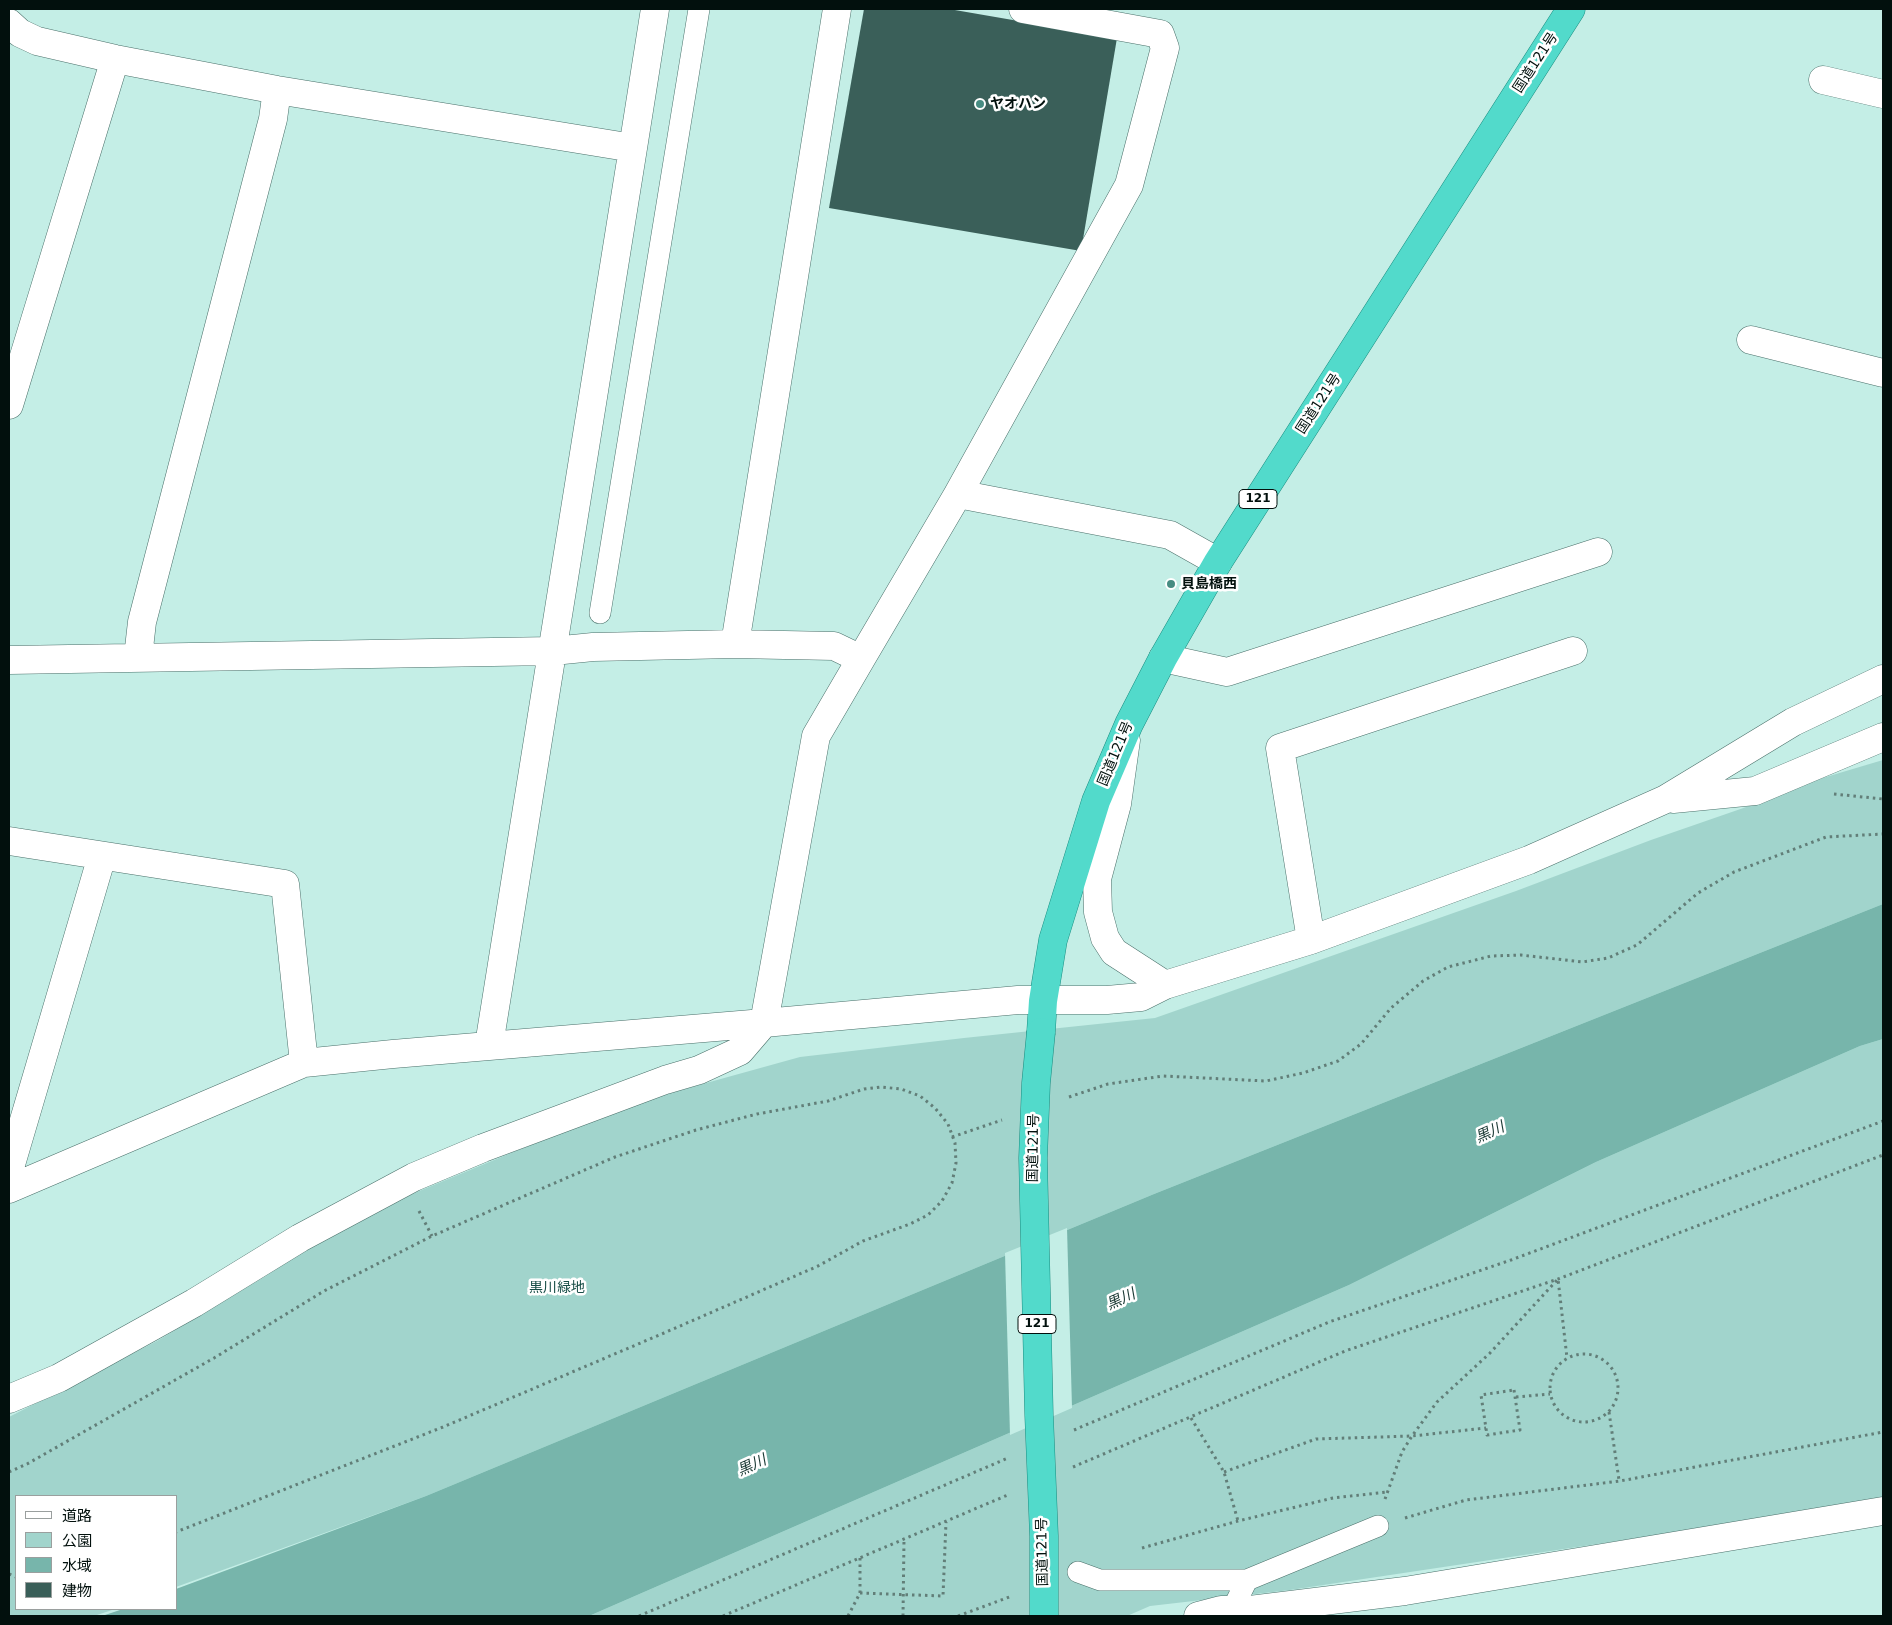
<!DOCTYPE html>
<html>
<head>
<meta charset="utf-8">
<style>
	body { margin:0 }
	#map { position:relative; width:1892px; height:1625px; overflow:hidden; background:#c4eee6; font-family:"DejaVu Sans","Noto Sans JP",sans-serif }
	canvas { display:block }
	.frame { position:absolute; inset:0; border:10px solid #02100d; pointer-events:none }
	.legend { position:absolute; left:15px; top:1495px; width:162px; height:115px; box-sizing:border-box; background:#fff; border:1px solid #9a9f9e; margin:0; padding:6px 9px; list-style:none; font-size:15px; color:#02100d }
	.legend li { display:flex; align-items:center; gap:10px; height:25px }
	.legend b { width:25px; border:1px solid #9a9f9e }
</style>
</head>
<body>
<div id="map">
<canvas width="1892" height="1625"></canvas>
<div class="frame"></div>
<ul class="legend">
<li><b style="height:6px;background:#fff"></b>道路</li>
<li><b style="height:14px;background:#a1d4cc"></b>公園</li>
<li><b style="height:14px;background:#77b5ab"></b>水域</li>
<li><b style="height:14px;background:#3a5f59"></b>建物</li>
</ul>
</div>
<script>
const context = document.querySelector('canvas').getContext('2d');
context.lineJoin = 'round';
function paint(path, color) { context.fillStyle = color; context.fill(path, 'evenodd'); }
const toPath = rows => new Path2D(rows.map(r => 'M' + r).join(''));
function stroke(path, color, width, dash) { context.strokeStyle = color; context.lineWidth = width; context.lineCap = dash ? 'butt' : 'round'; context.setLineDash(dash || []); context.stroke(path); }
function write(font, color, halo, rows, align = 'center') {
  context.font = font + ' "DejaVu Sans","Noto Sans JP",sans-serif'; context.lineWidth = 5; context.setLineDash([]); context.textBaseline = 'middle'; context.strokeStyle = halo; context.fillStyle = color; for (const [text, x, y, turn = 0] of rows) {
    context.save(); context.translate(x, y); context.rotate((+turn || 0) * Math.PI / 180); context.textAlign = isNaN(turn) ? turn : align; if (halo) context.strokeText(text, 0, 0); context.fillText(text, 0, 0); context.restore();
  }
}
paint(toPath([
	[1883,760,1883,904,1154,1194,426,1496,176,1587,176,1496,16,1496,16,1609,115,1609,94,1616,9,1616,9,1417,157,1341,266,1276,307,1249,400,1199,511,1153,645,1100,800,1057,964,1038,1155,1018,1516,891,1651,840,1752,805,1789,788],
	[1883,1039,1883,1499,1764,1519,1290,1590,1150,1606,1127,1616,589,1616,1349,1285,1596,1162,1860,1046]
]), '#a1d4cc');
paint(toPath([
	[1883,904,1883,1039,1860,1046,1596,1162,1349,1285,589,1616,102,1616,123,1609,176,1609,176,1589,426,1496,1154,1194]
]), '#77b5ab');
paint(toPath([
	[1067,1228,1072,1408,1010,1435,1005,1253]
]), '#c4eee6');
paint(toPath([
	[864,9,949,9,1117,38,1081,251,829,208]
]), '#3a5f59');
const pedestrian = toPath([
	[600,613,699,9],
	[1078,1572,1100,1580,1247,1580],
	[1232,1610,1247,1580,1378,1526]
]);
const minor = toPath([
	[9,23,20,33,37,41,115,59,277,90,633,148,489,1045],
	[1823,80,1883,94],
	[633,148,655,9],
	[1751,340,1883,373],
	[9,405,115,59],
	[958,494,1170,535,1218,562],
	[735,644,837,9],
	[138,657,142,622,273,119,277,90],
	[1163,658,1227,672,1598,552],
	[9,660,553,651,593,647,735,644,834,646,861,659,958,494,1129,185,1165,48,1160,34,1023,9],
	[1126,740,1117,804,1097,879,1098,912,1105,938,1114,952,1165,985],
	[1673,799,1755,791,1883,737],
	[9,841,285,884,304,1063],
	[1311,940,1280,748,1573,651],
	[9,1171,102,856],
	[9,1189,304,1063,393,1054,764,1023,1018,1000,1107,1000,1141,997,1165,985,1311,940,1529,860,1666,799,1793,722,1883,679],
	[9,1399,59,1378,194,1303,300,1238,414,1177,483,1148,665,1080,699,1070,740,1051,764,1023,816,736,861,659],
	[1198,1616,1221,1610,1250,1610,1405,1591,1883,1511]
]);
const trunk = toPath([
	[1041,1032,1043,1001,1053,940,1096,801,1129,724,1163,658,1218,562,1571,9]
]);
stroke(pedestrian, '#4a706a', 22);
stroke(minor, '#4a706a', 29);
stroke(trunk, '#1a8d80', 29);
stroke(toPath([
	[1834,794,1883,799],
	[1069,1097,1108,1084,1163,1076,1266,1081,1303,1073,1338,1061,1361,1044,1391,1008,1423,981,1448,967,1491,956,1521,955,1582,962,1608,958,1637,945,1698,893,1734,872,1826,837,1883,834],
	[952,1137,1002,1120],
	[419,1211,432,1236],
	'1550 1388a34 34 0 1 1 68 0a34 34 0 1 1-68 0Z',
	[1514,1390,1520,1430,1487,1435,1481,1395,1514,1390],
	[1516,1397,1550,1394],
	[1609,1412,1619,1480],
	[1191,1418,1224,1472,1238,1521],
	[1074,1430,1329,1322,1511,1260,1883,1121],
	[1073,1467,1345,1351,1558,1279,1883,1155],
	[9,1472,27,1464,214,1358,324,1291,432,1236,615,1157,696,1130,757,1114,828,1101,864,1089,881,1087,901,1089,920,1096,935,1108,948,1124,955,1143,956,1163,952,1183,942,1201,928,1215,910,1224,863,1241,818,1266,664,1333,443,1427,176,1532],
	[1224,1472,1316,1439,1412,1436,1486,1428],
	[1385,1499,1402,1452,1412,1436,1437,1402,1490,1353,1558,1279,1567,1358],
	[1405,1518,1466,1500,1620,1481,1883,1432],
	[1142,1548,1238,1521,1333,1498,1387,1492],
	[9,1574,16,1577],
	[860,1593,943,1596,946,1522],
	[639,1616,1008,1458],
	[723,1616,1010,1494],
	[848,1616,860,1593,860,1558],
	[903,1616,904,1539],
	[958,1616,1012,1596]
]), '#627e78', 3, [2.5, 4]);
stroke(pedestrian, '#fff', 21);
stroke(minor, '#fff', 28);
stroke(trunk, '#52dacb', 28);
const trunkBridge = toPath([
	[1041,1032,1036,1083,1033,1158,1039,1415,1044,1536,1044,1616]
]);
stroke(trunkBridge, '#1a8d80', 29, []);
stroke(trunkBridge, '#52dacb', 28);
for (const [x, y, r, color] of [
	[980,104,5,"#478c82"],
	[1171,584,5,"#478c82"]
]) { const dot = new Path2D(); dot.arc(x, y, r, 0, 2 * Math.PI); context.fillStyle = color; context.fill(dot); stroke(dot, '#fff', 2); }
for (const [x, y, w] of [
	[1258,499,38],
	[1037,1324,38]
]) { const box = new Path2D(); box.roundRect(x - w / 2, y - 9.5, w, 19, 4); context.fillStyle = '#fff'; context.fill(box); stroke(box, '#02100d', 1); }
write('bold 12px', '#02100d', null, [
	["121",1258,499],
	["121",1037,1324]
]);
write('14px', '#02100d', '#fff', [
	["国道121号",1536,63,-57],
	["国道121号",1319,404,-57],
	["国道121号",1116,754,-67],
	["国道121号",1034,1148,-89],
	["国道121号",1043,1552,-91]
]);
write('bold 14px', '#02100d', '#fff', [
	["ヤオハン",990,104],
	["貝島橋西",1181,584]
], 'left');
write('14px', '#174d46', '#fff', [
	["黒川緑地",557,1288]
]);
write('italic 15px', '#183732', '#fff', [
	["黒川",1490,1133,-24],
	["黒川",1121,1300,-24],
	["黒川",752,1466,-24]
]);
</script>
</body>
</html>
